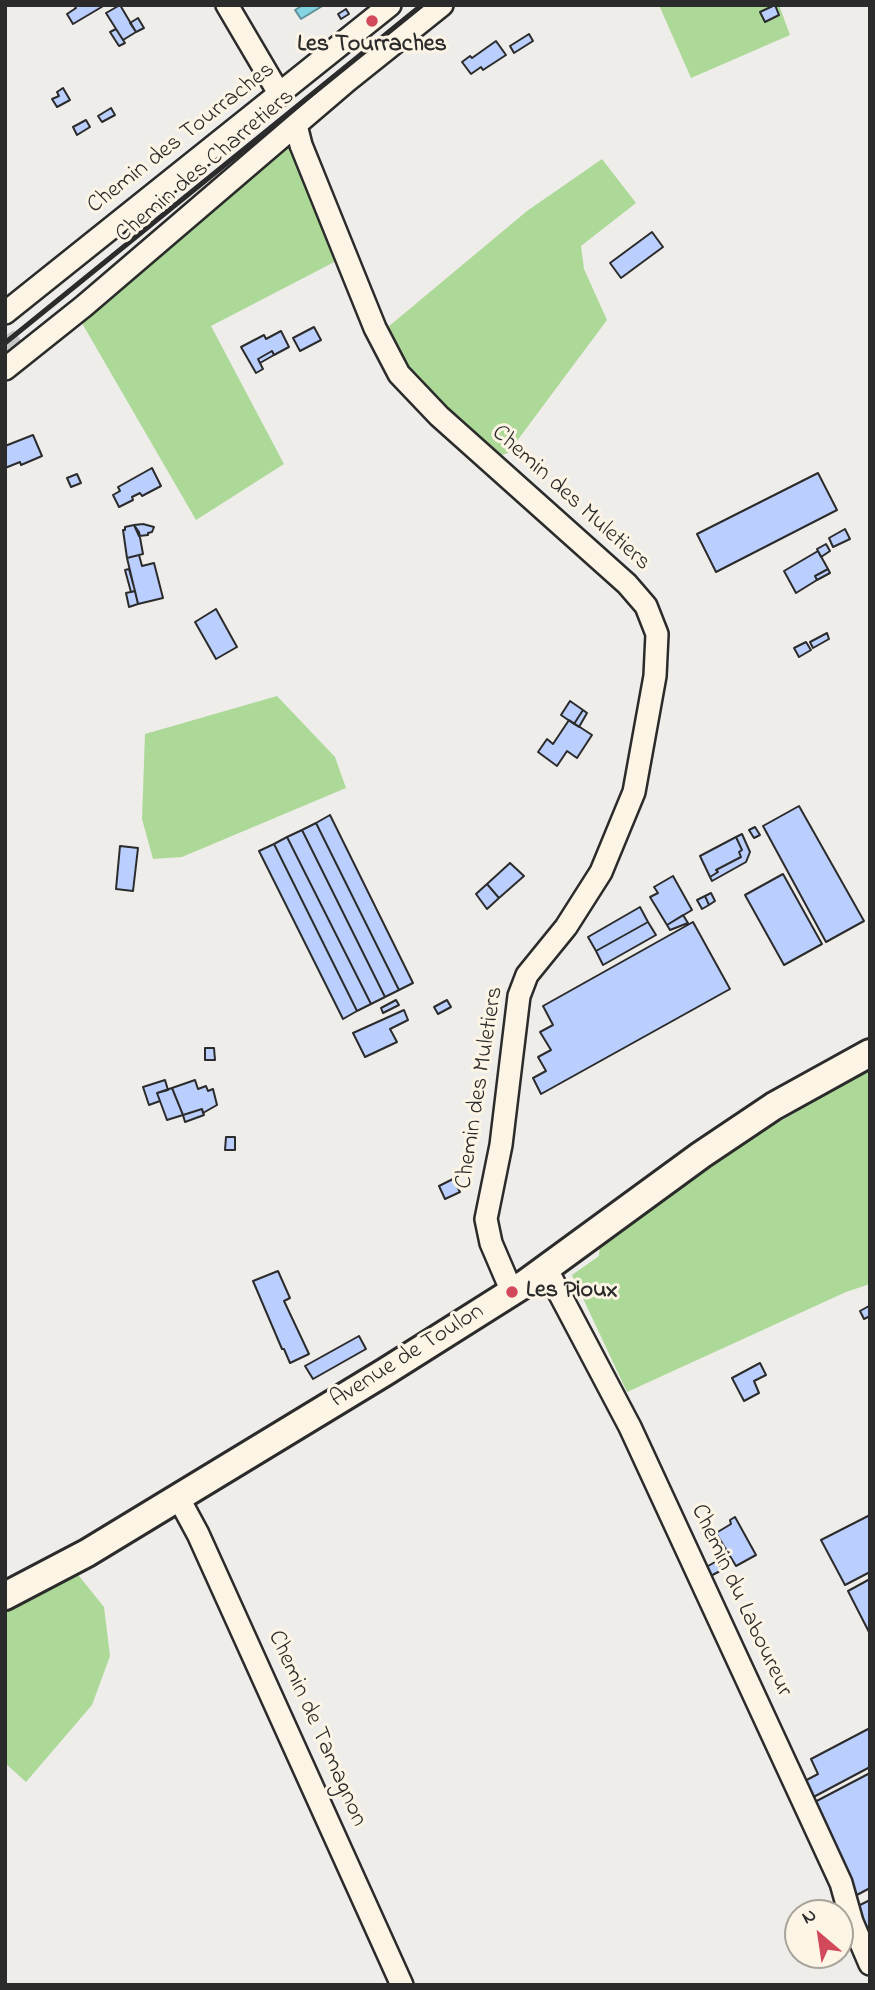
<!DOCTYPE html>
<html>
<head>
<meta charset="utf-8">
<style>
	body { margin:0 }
	#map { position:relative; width:875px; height:1990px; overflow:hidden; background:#efedea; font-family:"Indie Flower",sans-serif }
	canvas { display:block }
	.frame { position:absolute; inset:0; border:7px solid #2b2b2b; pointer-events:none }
	.north { position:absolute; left:784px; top:1899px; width:70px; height:70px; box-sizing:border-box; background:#fcf5e5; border:2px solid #a8a49b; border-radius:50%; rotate:331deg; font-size:19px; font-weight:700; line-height:28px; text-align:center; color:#2b2b2b }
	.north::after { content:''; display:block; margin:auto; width:24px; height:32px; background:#d1495b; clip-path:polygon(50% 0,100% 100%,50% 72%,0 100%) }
</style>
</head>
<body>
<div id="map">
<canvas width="875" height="1990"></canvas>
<div class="frame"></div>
<div class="north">N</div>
</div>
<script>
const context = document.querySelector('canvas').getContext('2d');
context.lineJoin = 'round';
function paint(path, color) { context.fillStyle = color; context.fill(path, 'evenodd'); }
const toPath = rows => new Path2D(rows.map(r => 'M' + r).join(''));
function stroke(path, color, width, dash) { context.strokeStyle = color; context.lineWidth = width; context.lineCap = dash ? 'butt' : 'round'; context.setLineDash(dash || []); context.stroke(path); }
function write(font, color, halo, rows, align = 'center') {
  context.font = font + ' "Indie Flower",sans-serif'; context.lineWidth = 6; context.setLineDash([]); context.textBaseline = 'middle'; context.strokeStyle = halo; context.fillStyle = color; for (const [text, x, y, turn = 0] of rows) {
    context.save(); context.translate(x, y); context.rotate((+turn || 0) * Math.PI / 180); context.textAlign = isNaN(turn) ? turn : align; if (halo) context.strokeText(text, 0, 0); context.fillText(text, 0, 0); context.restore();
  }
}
paint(toPath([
	[659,5,774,5,761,12,766,22,779,15,775,5,779,5,790,35,691,78],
	[282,141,300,156,342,258,211,326,284,464,196,520,79,318],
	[602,159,636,203,581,246,584,269,607,320,508,453,499,456,490,454,401,364,382,332,527,211],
	[277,696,335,757,346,788,182,857,153,859,142,819,145,734],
	[870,1069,870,1284,846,1292,627,1392,572,1275,599,1256,600,1242,741,1144],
	[75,1571,104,1607,110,1656,92,1705,26,1782,5,1763,5,1609]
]), '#acd997');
const water = toPath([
	[303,5,324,5,301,19,295,10,303,5]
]);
paint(water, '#85d4e1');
stroke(water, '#619098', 2);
const building = toPath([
	[74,5,105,5,73,24,67,14,76,8,74,5],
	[120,5,136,32,123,40,106,13,120,5],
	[775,5,779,15,765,22,760,12,775,5],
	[346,9,349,14,341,19,338,14,346,9],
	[138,18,144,28,136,32,130,23,138,18],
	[116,29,125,43,119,46,110,32,116,29],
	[529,34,533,41,514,53,510,46,529,34],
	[496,41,506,55,483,70,481,67,471,74,462,62,470,56,472,58,496,41],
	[63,88,70,100,57,107,52,99,59,96,57,92,63,88],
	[111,108,115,115,102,122,98,116,111,108],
	[86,120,90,127,77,135,73,127,86,120],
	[652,232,663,247,621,278,610,263,652,232],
	[314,327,321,340,300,351,293,338,314,327],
	[281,331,289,347,274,355,272,351,258,359,263,369,256,373,241,347,264,335,266,339,281,331],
	[272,351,274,355,260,363,258,359,272,351],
	[33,435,42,456,21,465,20,462,5,468,5,446,33,435],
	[152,468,161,486,142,496,140,493,132,497,133,500,119,507,113,495,120,491,118,487,152,468],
	[818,473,837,510,716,572,697,534,818,473],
	[77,474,81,483,71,487,67,478,77,474],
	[143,524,154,527,152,532,148,533,148,535,139,536,134,525,143,524],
	[134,525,139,532,143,554,127,558,123,530,125,530,125,527,134,525],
	[845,529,850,539,833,547,829,538,845,529],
	[826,544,830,551,821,557,817,549,826,544],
	[818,551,828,569,815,576,817,580,796,593,784,571,818,551],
	[139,555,142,566,154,563,163,598,138,604,127,558,139,555],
	[129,569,135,591,131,592,125,570,129,569],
	[828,569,830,573,817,580,815,576,828,569],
	[135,591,138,604,129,607,126,593,135,591],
	[216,609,237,647,216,659,195,622,216,609],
	[827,633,829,639,813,648,810,642,827,633],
	[806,642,811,650,799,657,794,648,806,642],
	[570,701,583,710,574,724,561,715,570,701],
	[583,710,587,713,579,727,574,724,583,710],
	[569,720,592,735,577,758,567,751,557,766,538,752,547,739,553,744,569,720],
	[799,806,864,921,826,942,763,826,799,806],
	[330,815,413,983,399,990,316,823,330,815],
	[316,823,399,990,385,997,302,830,316,823],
	[755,827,760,835,754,838,749,830,755,827],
	[302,830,385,997,371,1004,287,837,302,830],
	[742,834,750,852,746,862,712,881,710,877,718,872,716,870,741,857,739,852,742,850,736,837,742,834],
	[287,837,371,1004,357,1011,274,844,287,837],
	[736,837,742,850,739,852,741,857,716,870,718,872,710,877,700,856,736,837],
	[274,844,357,1011,343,1019,259,851,274,844],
	[120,846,138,848,133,891,116,889,120,846],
	[510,863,524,876,499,898,487,884,510,863],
	[783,874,822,944,784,965,745,895,783,874],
	[673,876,692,910,667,925,650,897,658,893,654,887,673,876],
	[487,884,499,898,487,909,476,894,487,884],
	[711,893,715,901,709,905,705,896,711,893],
	[705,896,709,905,702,909,697,900,705,896],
	[640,907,648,922,596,951,588,937,640,907],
	[683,915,688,923,670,930,667,925,683,915],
	[648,922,656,935,603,965,596,951,648,922],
	[693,922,730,989,541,1094,533,1078,546,1071,538,1057,551,1050,540,1032,553,1025,543,1006,693,922],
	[396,1000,399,1005,383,1013,381,1008,396,1000],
	[447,1000,451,1007,438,1014,434,1007,447,1000],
	[404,1010,408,1020,390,1029,397,1042,365,1057,353,1033,404,1010],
	[205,1048,214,1048,215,1060,205,1060,205,1048],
	[165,1080,168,1090,157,1093,160,1101,149,1105,143,1087,165,1080],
	[195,1080,198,1089,206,1086,208,1091,213,1089,217,1105,203,1113,202,1109,183,1115,172,1088,195,1080],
	[172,1088,183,1115,167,1120,157,1093,172,1088],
	[202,1109,204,1115,185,1122,183,1115,202,1109],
	[226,1137,235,1137,235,1150,225,1150,226,1137],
	[453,1179,460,1192,445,1199,439,1186,453,1179],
	[278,1271,290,1298,284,1301,309,1354,290,1363,284,1349,282,1349,253,1281,278,1271],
	[869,1306,870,1316,864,1319,860,1311,869,1306],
	[359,1336,366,1349,313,1379,305,1366,359,1336],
	[760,1363,766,1375,754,1381,759,1393,744,1401,732,1378,760,1363],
	[870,1515,870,1572,845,1585,821,1540,870,1515],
	[735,1517,756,1555,736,1566,716,1533,731,1524,730,1520,735,1517],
	[717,1561,722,1570,703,1580,699,1571,717,1561],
	[870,1579,870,1634,848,1591,870,1579],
	[870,1728,870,1767,806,1801,799,1784,818,1774,811,1759,870,1728],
	[870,1773,870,1888,855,1896,809,1805,870,1773],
	[870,1900,870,1954,852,1909,870,1900]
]);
paint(building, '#bbcffe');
stroke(building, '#2b2b2b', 2);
stroke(toPath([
	[5,336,20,357]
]), '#c8c6c4', 21, [21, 10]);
const minor = toPath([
	[227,5,280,95],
	[296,125,301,145,375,328,399,374,439,416,627,584,646,606,657,634,655,676,634,792,601,872,566,927,527,975,519,996,501,1145,486,1219,491,1243,512,1292],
	[5,313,390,5],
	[5,369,84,306,347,81,442,5],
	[546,1268,630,1427,841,1883,852,1922,870,1964],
	[178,1497,198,1534,402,1985]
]);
const major = toPath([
	[5,1596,87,1553,385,1372,526,1283,701,1155,774,1106,870,1053]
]);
stroke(minor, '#2b2b2b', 26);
stroke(major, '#2b2b2b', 32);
stroke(minor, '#fcf5e5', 21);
stroke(major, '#fcf5e5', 26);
stroke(toPath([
	[5,343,422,5]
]), '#2b2b2b', 5);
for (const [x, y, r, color] of [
	[372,21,7,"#d1495b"],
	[512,1292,7,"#d1495b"]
]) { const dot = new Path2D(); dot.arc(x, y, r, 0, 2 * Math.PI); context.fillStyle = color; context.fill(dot); stroke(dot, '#fcf5e5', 2.5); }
write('bold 24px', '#2b2b2b', '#fcf5e5', [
	["Les Tourraches",372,46],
	["Les Pioux",526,1292,"left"]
]);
write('24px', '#2b2b2b', '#fcf5e5', [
	["Chemin des Tourraches",182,139,-38],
	["Chemin des Charretiers",206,167,-40],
	["Chemin des Muletiers",570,499,42],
	["Chemin des Muletiers",481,1088,-81],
	["Avenue de Toulon",408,1357,-32],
	["Chemin du Laboureur",740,1601,65],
	["Chemin de Tamagnon",316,1729,66]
]);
</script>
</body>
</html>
